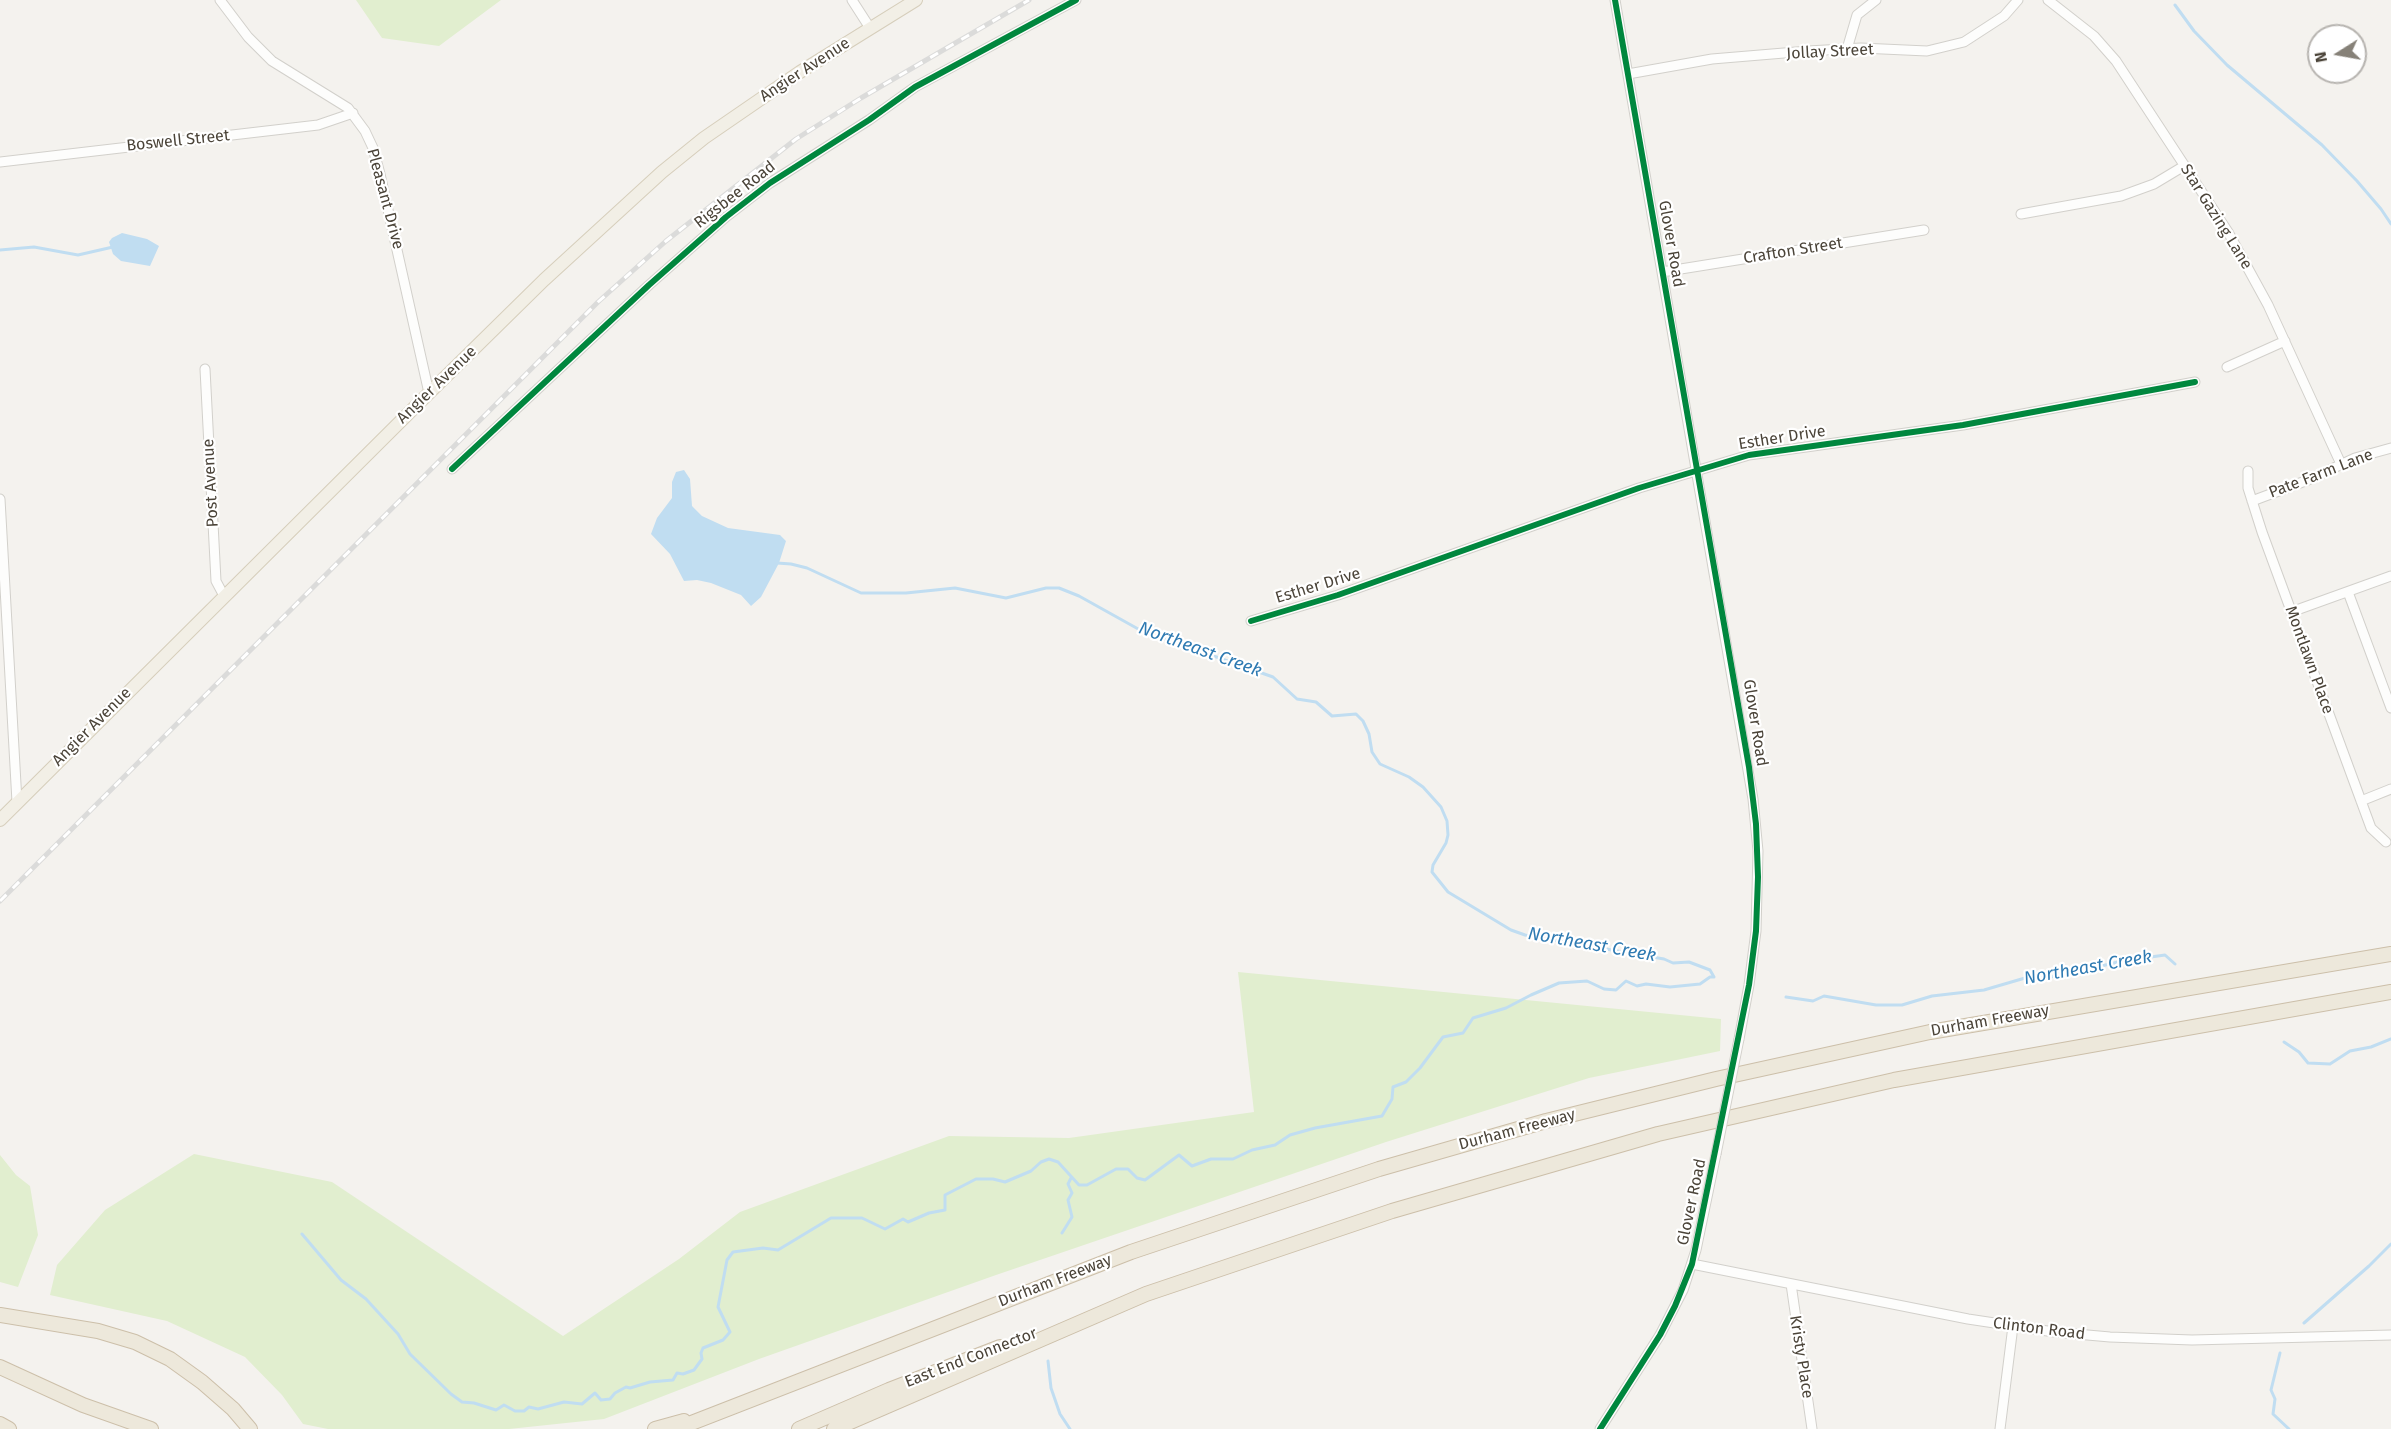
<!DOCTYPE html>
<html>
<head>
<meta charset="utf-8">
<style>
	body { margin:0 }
	#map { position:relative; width:2391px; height:1429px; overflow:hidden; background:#f4f2ee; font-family:"Fira Sans",sans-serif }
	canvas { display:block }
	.north { position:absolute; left:2307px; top:24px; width:60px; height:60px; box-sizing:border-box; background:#fff; border:2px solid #b7b4b0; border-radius:50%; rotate:259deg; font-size:16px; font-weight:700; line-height:24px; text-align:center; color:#4b4439 }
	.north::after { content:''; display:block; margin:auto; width:21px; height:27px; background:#868178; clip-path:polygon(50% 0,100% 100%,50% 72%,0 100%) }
</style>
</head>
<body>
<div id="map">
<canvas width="2391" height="1429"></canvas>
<div class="north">N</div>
</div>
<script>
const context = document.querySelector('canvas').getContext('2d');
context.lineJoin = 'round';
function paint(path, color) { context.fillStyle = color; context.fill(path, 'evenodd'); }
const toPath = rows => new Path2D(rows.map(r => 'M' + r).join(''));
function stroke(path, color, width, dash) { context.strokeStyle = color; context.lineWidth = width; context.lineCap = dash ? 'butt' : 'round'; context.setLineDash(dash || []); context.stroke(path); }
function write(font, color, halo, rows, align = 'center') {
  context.font = font + ' "Fira Sans",sans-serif'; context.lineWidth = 4.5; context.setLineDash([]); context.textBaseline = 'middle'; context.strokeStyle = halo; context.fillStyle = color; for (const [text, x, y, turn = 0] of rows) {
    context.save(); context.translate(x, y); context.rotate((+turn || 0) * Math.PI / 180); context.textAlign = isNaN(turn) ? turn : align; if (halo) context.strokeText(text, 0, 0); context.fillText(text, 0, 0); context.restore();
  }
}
paint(toPath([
	[356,0,501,0,439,46,382,38],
	[1238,972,1721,1019,1720,1051,1589,1078,1386,1142,996,1275,759,1359,604,1419,509,1429,328,1429,303,1424,282,1395,245,1357,167,1321,50,1295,57,1265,105,1210,194,1154,332,1182,563,1336,679,1259,740,1212,949,1136,1069,1138,1254,1112],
	[0,1155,16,1175,30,1186,38,1235,18,1287,0,1282]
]), '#e1eecf');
paint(toPath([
	[122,233,147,239,159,246,150,266,121,261,113,254,109,242,112,238],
	[684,470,690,479,692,506,702,516,728,528,780,535,786,541,779,563,761,597,751,606,741,595,711,583,697,580,684,581,670,554,651,534,657,518,672,498,672,482,676,472]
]), '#c0ddf1');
stroke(toPath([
	[2175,5,2194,31,2227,65,2322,145,2357,181,2381,209,2391,224],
	[0,250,34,247,78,255,113,247],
	[1786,997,1813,1001,1824,996,1876,1005,1902,1005,1932,996,1984,990,2025,978,2036,980,2047,976,2056,977,2122,961,2165,955,2175,964],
	[2284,1042,2299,1052,2308,1063,2330,1064,2350,1051,2371,1047,2391,1039],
	[1062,1233,1072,1217,1068,1200,1072,1193,1068,1184,1071,1178],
	[302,1234,341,1280,366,1299,398,1334,410,1354,451,1394,462,1402,474,1403,496,1410,504,1405,515,1411,524,1411,529,1407,538,1409,564,1402,582,1404,595,1393,601,1400,610,1399,615,1393,626,1387,630,1388,650,1382,673,1380,677,1373,683,1374,694,1370,702,1359,701,1353,703,1348,723,1340,730,1332,718,1307,727,1260,733,1252,763,1248,778,1250,831,1218,862,1218,885,1229,903,1219,908,1222,929,1213,945,1210,945,1195,976,1179,993,1179,1005,1182,1031,1171,1041,1162,1049,1159,1058,1162,1079,1185,1087,1185,1116,1169,1128,1169,1137,1178,1145,1180,1179,1155,1192,1166,1211,1159,1233,1159,1252,1150,1275,1145,1290,1135,1315,1128,1382,1116,1392,1099,1393,1087,1406,1082,1420,1068,1443,1037,1463,1033,1473,1018,1506,1008,1531,995,1559,983,1587,981,1604,989,1616,990,1626,981,1637,986,1646,984,1670,987,1700,984,1710,977,1714,977,1710,970,1689,962,1673,963,1664,959,1525,935,1511,930,1448,892,1432,872,1433,865,1446,843,1448,835,1447,821,1441,807,1423,787,1409,777,1380,764,1372,752,1369,734,1363,721,1356,714,1332,716,1316,702,1297,699,1273,677,1140,630,1079,596,1059,588,1046,588,1006,598,955,588,906,593,861,593,807,568,791,564,777,563],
	[2304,1323,2369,1266,2391,1244],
	[2280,1353,2271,1390,2275,1399,2273,1414,2289,1429],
	[1048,1361,1051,1388,1060,1414,1070,1429]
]), '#c0ddf1', 3);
const minor = toPath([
	[220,0,248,37,272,61,348,108,365,131,373,148,380,174,429,393],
	[852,0,870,28],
	[1615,0,1753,799,1758,851,1756,931,1749,985,1739,1039],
	[2048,0,2094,36,2116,61,2228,232,2268,305,2341,464],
	[1847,49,1857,15,1876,0],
	[1628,74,1712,59,1808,51,1861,48,1927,51,1964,42,2004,16,2018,0],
	[0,162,318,125,353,113],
	[2021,214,2121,196,2154,184,2184,166],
	[1662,272,1924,230],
	[2227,367,2285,341],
	[205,369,216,581,224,596],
	[452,469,649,285,726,217,770,183,869,120,915,87,1076,0],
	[2248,471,2248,488,2262,532,2371,828,2386,842],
	[0,499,17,802],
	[2252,501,2308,480,2355,458,2391,448],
	[2348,592,2391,708],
	[2291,612,2391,576],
	[1251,621,1338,595,1639,488,1749,455,1963,425,2195,382],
	[2361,801,2391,789],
	[1692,1264,1968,1319,2054,1332,2110,1337,2192,1340,2391,1335],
	[1791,1284,1812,1429],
	[1600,1429,1660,1335,1683,1290,1696,1250,1716,1154],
	[2000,1429,2013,1326]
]);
const major = toPath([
	[0,820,429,393,544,280,662,172,704,138,800,72,916,0]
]);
const highway = toPath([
	[0,1315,98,1331,135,1342,170,1359,202,1382,233,1409,250,1429],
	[0,1367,83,1405,151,1429],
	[0,1424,9,1429],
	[655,1429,684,1421],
	[676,1429,1131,1252,1379,1169,1546,1121,1716,1079,1930,1032,2391,954],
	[799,1429,889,1390,1000,1347],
	[834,1429,1146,1294,1392,1211,1658,1134,1894,1080,2391,992]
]);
stroke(minor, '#d2d0cb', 11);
stroke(major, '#d6cebb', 14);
stroke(highway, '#ccbfa9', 16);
stroke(minor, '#fdfdfc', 9);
stroke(major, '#f2efe6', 12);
stroke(highway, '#ede8db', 14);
const rail = toPath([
	[0,901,598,302,666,241,796,139,861,98,1029,0]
]);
stroke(rail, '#dbdbda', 5);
stroke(rail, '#fff', 3, [9]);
const minorBridge = toPath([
	[1716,1154,1739,1039]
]);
stroke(minorBridge, '#d2d0cb', 11, []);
stroke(minorBridge, '#fdfdfc', 9);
stroke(toPath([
	[452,469,649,285,726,217,770,183,869,120,915,87,1076,0],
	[1251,621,1338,595,1639,488,1749,455,1963,425,2195,382],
	[1600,1429,1660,1335,1675,1306,1692,1264,1749,985,1756,931,1758,877,1756,824,1749,767,1615,0]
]), '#00873e', 6);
write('16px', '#4b4439', '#fff', [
	["Jollay Street",1830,52,-3],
	["Angier Avenue",805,70,-33],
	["Boswell Street",178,141,-6],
	["Rigsbee Road",735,195,-38],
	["Pleasant Drive",385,199,75],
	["Star Gazing Lane",2216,217,58],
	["Glover Road",1671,244,80],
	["Crafton Street",1793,251,-9],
	["Angier Avenue",437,385,-44],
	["Esther Drive",1782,438,-9],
	["Pate Farm Lane",2321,474,-21],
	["Post Avenue",211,483,-93],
	["Esther Drive",1318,586,-17],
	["Montlawn Place",2309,660,70],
	["Glover Road",1755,723,81],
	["Angier Avenue",92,727,-45],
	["Durham Freeway",1990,1021,-10],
	["Durham Freeway",1517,1130,-15],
	["Glover Road",1692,1202,-78],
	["Durham Freeway",1055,1281,-21],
	["Clinton Road",2039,1329,7],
	["Kristy Place",1801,1357,81],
	["East End Connector",971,1358,-21]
]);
write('italic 18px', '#2e7ab2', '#fff', [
	["Northeast Creek",1200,650,20],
	["Northeast Creek",1592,945,10],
	["Northeast Creek",2088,968,-10]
]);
</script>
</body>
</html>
